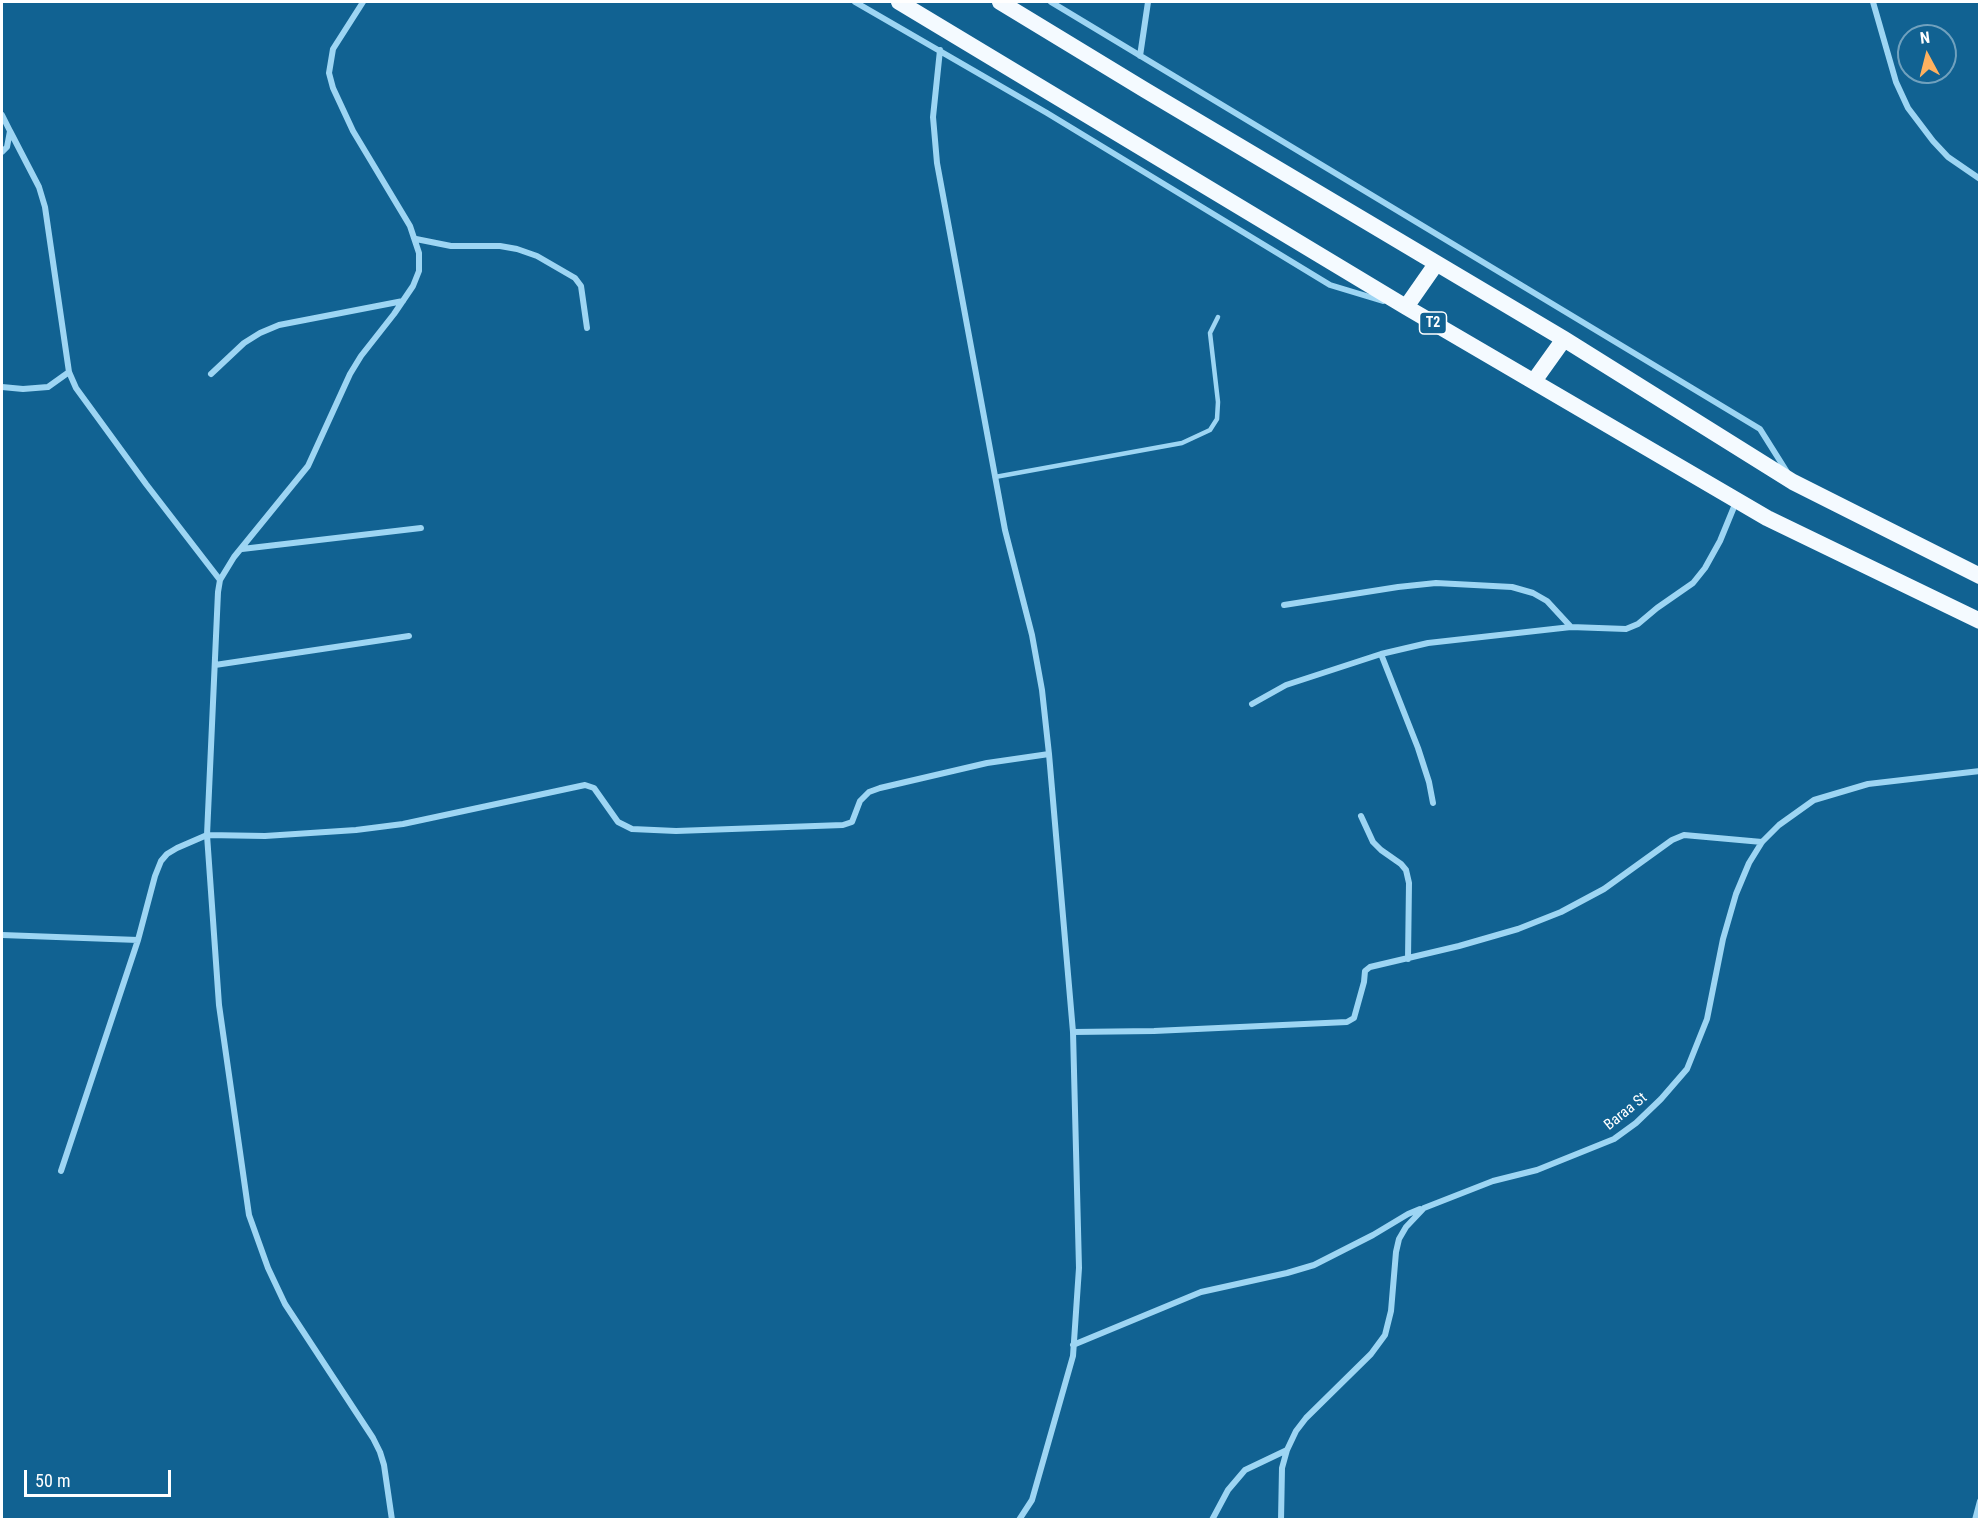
<!DOCTYPE html>
<html>
<head>
<meta charset="utf-8">
<style>
	body { margin:0 }
	#map { position:relative; width:1981px; height:1521px; overflow:hidden; background:#116292; font-family:"Roboto Condensed",sans-serif }
	canvas { display:block }
	.frame { position:absolute; inset:0; border:3px solid #fff; pointer-events:none }
	.north { position:absolute; left:1897px; top:24px; width:60px; height:60px; box-sizing:border-box; background:#116292; border:2px solid #70a1be; border-radius:50%; rotate:353deg; font-size:16px; font-weight:700; line-height:24px; text-align:center; color:#fff }
	.north::after { content:''; display:block; margin:auto; width:21px; height:27px; background:#ffb15f; clip-path:polygon(50% 0,100% 100%,50% 72%,0 100%) }
	.scale { position:absolute; left:24px; top:1470px; width:147px; height:27px; box-sizing:border-box; border:3px solid #fff; border-top:0; padding-left:8px; font-size:18px; line-height:21px; white-space:nowrap; color:#fff; -webkit-text-stroke:4px #116292; paint-order:stroke }
</style>
</head>
<body>
<div id="map">
<canvas width="1981" height="1521"></canvas>
<div class="frame"></div>
<div class="north">N</div>
<div class="scale">50 m</div>
</div>
<script>
const context = document.querySelector('canvas').getContext('2d');
context.lineJoin = 'round';
const toPath = rows => new Path2D(rows.map(r => 'M' + r).join(''));
function stroke(path, color, width, dash) { context.strokeStyle = color; context.lineWidth = width; context.lineCap = dash ? 'butt' : 'round'; context.setLineDash(dash || []); context.stroke(path); }
function write(font, color, halo, rows, align = 'center') {
  context.font = font + ' "Roboto Condensed",sans-serif'; context.lineWidth = 4.5; context.setLineDash([]); context.textBaseline = 'middle'; context.strokeStyle = halo; context.fillStyle = color; for (const [text, x, y, turn = 0] of rows) {
    context.save(); context.translate(x, y); context.rotate((+turn || 0) * Math.PI / 180); context.textAlign = isNaN(turn) ? turn : align; if (halo) context.strokeText(text, 0, 0); context.fillText(text, 0, 0); context.restore();
  }
}
stroke(toPath([
	[995,477,1182,443,1210,430,1217,419,1218,402,1210,333,1218,317]
]), '#9dd5f3', 4.5);
stroke(toPath([
	[363,2,333,49,329,73,333,88,353,131,410,226,419,253,419,271,413,286,394,314,361,356,350,374,308,466,234,557,220,580,218,592,207,835,219,1005,249,1215,268,1268,285,1304,373,1438,380,1452,384,1465,392,1520],
	[855,2,1047,113,1330,285,1383,301],
	[1051,2,1760,429,1787,472],
	[1873,2,1896,82,1908,108,1933,141,1948,157,1980,179],
	[940,50,933,117,937,163,1005,530,1032,635,1042,690,1049,754,1073,1032,1079,1268,1073,1356,1032,1500,1019,1520],
	[1140,56,1148,2],
	[2,115,10,131,7,147,2,152],
	[10,131,39,187,45,207,69,372,76,388,146,484,220,580],
	[416,239,451,246,500,246,517,249,537,256,575,278,581,286,587,328],
	[211,374,244,343,260,333,279,325,403,301],
	[2,387,23,389,48,387,69,372],
	[242,549,421,528],
	[1284,605,1398,587,1436,583,1512,587,1533,593,1547,601,1571,627],
	[1381,654,1418,748,1429,782,1433,803],
	[215,665,409,636],
	[1252,704,1286,685,1381,654,1428,643,1571,627,1626,629,1638,624,1657,608,1693,583,1705,568,1720,541,1736,502],
	[1361,816,1373,842,1381,850,1401,864,1406,870,1409,883,1408,959],
	[2,935,138,940],
	[1073,1032,1154,1031,1347,1022,1354,1018,1364,982,1365,971,1370,967,1459,946,1518,929,1561,912,1604,889,1672,840,1684,835,1762,842],
	[61,1171,138,940,155,876,161,861,167,854,177,848,207,835,265,836,356,830,403,824,585,785,594,788,618,822,632,829,676,831,843,825,852,822,860,801,869,792,880,788,987,763,1049,754],
	[1073,1345,1201,1292,1287,1273,1314,1265,1373,1235,1408,1214,1420,1209],
	[1212,1520,1228,1490,1245,1470,1287,1450],
	[1281,1520,1282,1468,1287,1450,1296,1431,1306,1418,1371,1354,1385,1335,1391,1311,1396,1252,1399,1239,1406,1227,1424,1208,1493,1181,1537,1170,1614,1139,1636,1123,1661,1099,1687,1069,1707,1019,1723,939,1736,894,1749,863,1762,842,1779,825,1814,800,1868,784,1980,771],
	[1975,1520,1980,1501]
]), '#9dd5f3', 6);
stroke(toPath([
	[899,2,1406,307,1767,518,1980,621],
	[1000,2,1145,90,1564,339,1793,482,1980,576],
	[1406,307,1436,264],
	[1534,381,1564,339]
]), '#f4faff', 16);
for (const [x, y, w] of [
	[1433,323,27]
]) { const box = new Path2D(); box.roundRect(x - w / 2, y - 11, w, 22, 4.5); context.fillStyle = '#116292'; context.fill(box); stroke(box, '#fff', 1.5); }
write('bold 14px', '#fff', null, [
	["T2",1433,323]
]);
write('15px', '#fff', '#116292', [
	["Baraa St",1626,1112,-39]
]);
</script>
</body>
</html>
